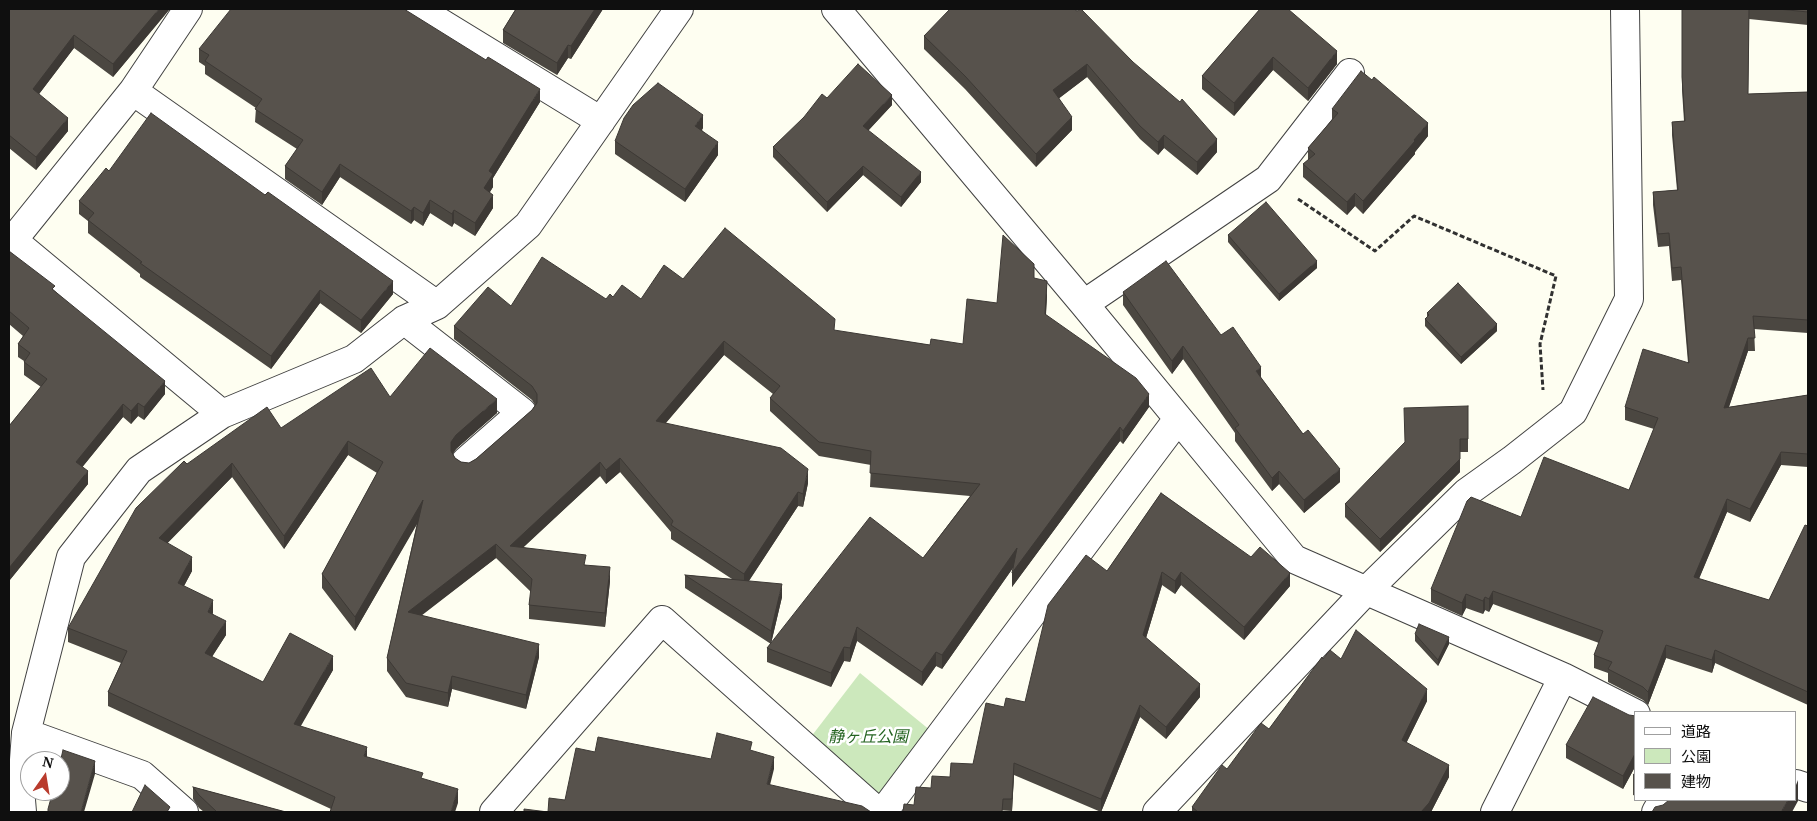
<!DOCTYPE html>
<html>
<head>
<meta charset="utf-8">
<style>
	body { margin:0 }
	#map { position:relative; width:1817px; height:821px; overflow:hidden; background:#fefef1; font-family:"PT Serif","Noto Sans JP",serif }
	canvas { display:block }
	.frame { position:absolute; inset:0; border:10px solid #0f0f0f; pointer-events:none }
	.legend { position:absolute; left:1634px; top:711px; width:162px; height:90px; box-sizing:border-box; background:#fff; border:1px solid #9f9f9f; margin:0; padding:6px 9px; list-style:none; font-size:15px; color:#0f0f0f }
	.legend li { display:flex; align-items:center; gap:10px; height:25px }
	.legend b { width:25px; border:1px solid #9f9f9f }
	.north { position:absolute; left:20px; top:751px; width:50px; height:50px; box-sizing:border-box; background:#fff; border:1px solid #9f9f9f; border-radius:50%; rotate:13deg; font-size:14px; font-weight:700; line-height:20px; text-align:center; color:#0f0f0f }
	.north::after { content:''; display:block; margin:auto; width:18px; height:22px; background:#b93b2d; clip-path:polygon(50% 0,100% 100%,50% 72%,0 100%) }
</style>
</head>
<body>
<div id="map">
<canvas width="1817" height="821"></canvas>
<div class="frame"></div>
<ul class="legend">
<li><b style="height:6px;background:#fff"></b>道路</li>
<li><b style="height:14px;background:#cce8bc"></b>公園</li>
<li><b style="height:14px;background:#57524c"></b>建物</li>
</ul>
<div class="north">N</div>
</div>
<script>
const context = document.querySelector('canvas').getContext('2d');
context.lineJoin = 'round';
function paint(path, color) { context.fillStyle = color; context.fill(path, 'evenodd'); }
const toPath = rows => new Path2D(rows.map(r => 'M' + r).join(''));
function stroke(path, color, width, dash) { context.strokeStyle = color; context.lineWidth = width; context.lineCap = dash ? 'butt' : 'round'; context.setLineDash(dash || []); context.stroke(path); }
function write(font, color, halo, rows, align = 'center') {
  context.font = font + ' "PT Serif","Noto Sans JP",serif'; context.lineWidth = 5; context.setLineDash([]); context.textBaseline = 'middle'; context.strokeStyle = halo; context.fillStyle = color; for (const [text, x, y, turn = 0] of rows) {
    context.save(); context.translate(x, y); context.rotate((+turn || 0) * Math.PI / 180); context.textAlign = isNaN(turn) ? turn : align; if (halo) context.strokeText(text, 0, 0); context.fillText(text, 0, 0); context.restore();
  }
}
paint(toPath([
	[860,673,936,735,881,808,807,742]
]), '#cce8bc');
const minor = toPath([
	[418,9,601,121],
	[836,9,1084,304,1294,559,1563,677,1636,714],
	[133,91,437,305],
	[9,237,222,414],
	[9,245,133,91,188,9],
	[1084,304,1268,179,1350,73],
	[404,320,522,412,466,461],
	[26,733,142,775,184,812],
	[1796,784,1808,788],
	[22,812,21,800,26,733,71,557,139,470,222,414,354,359,404,320,437,305,528,225,679,9],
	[494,812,662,620,878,812],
	[883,812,1178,419],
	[1157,812,1366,591,1466,493,1512,460,1573,412,1629,299,1625,9],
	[1495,812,1563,677],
	[1656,812,1663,800]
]);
stroke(minor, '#424242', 30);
stroke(toPath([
	[1298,199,1375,251,1414,216,1556,276,1540,344,1543,390]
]), '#313131', 3, [5, 2.5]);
stroke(minor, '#fff', 28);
paint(toPath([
	[9,9,166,13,113,77,74,48,39,94,68,131,36,170,9,148],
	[513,9,603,9,571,59,568,58,557,75,503,43,503,30,515,10],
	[1074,9,1217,152,1197,175,1164,148,1158,155,1140,139,1087,77,1059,98,1072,130,1036,167,965,89,924,49,924,36],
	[1260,9,1337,64,1308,101,1273,70,1234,116,1202,89,1202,76],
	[1682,9,1808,9,1808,25,1749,19,1748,94,1808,92,1808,333,1754,329,1755,351,1748,351,1729,407,1808,395,1808,467,1781,465,1750,522,1727,512,1699,579,1769,600,1808,526,1808,705,1715,663,1712,673,1666,658,1648,705,1643,700,1608,682,1608,673,1594,668,1594,655,1599,643,1493,604,1489,612,1485,610,1483,614,1466,608,1462,616,1431,602,1431,589,1521,517,1629,490,1654,429,1625,420,1625,407,1688,363,1681,280,1672,281,1669,246,1658,247,1653,205,1653,192,1677,190,1672,135,1672,122,1684,121,1682,90],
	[199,49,540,102,493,178,493,187,490,192,493,208,475,236,454,223,452,227,430,213,423,226,414,220,411,224,340,177,322,205,285,179,285,166,297,149,255,122,256,108,205,74,205,66,199,62],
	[827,98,892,105,868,131,921,182,901,207,863,175,827,212,773,157,773,147],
	[1332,109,1428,136,1415,152,1415,154,1363,214,1355,206,1347,215,1303,177,1303,164,1308,160,1308,148,1332,120],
	[703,128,702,130,718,155,685,202,615,154,615,141],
	[109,171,393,294,361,333,320,303,271,369,140,277,140,274,88,233,88,221,79,214,79,201],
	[1228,235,1317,268,1279,301,1228,242],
	[9,251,55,291,165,394,144,420,138,416,131,424,123,417,82,467,88,484,9,581,9,426,41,387,24,375,24,361,18,357,18,344,23,336,9,324],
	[1034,278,1047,295,1046,315,1149,407,1123,444,1120,441,1012,587,1013,568,942,669,936,666,922,686,857,641,850,662,844,661,831,687,767,662,767,648,771,644,685,588,685,575,732,579,671,539,671,532,620,472,606,484,600,476,523,547,586,565,610,581,605,627,529,619,529,605,531,592,496,558,421,615,539,657,526,709,452,689,448,707,406,697,387,671,387,658,417,523,355,631,322,588,322,574,377,473,348,455,284,549,232,477,167,543,192,571,184,586,213,614,226,635,212,657,263,682,333,670,300,726,367,757,423,779,458,803,331,809,108,706,108,692,121,663,68,642,68,628,187,464,281,428,390,397,497,413,456,449,453,454,455,458,461,462,469,463,476,459,532,410,535,405,532,400,454,339,454,326,511,306,606,299,613,297,641,299,683,279,835,331,930,345,963,344,997,303],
	[724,355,773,394,770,398,770,411,819,456,871,465,870,487,970,496,923,558,771,643,782,597,749,581,798,506,803,507,808,483,666,423],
	[1123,292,1221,335,1261,378,1303,434,1340,482,1304,513,1279,484,1272,491,1235,441,1235,433,1183,359,1172,374,1123,305],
	[1427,313,1497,331,1461,364,1425,326,1425,319,1427,318],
	[1468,406,1468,452,1460,452,1460,472,1380,552,1345,517,1345,504],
	[1161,493,1290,586,1244,640,1181,585,1175,594,1162,585,1146,638,1200,697,1166,739,1140,717,1101,812,1014,775,1012,811,914,805,931,788,973,764,1004,707,1025,702,1107,571],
	[1415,634,1449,644,1438,666,1415,641],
	[1323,659,1341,659,1427,701,1406,743,1449,777,1431,812,1192,812,1192,807,1227,769,1269,729],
	[1636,716,1636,765,1623,789,1566,758,1566,745],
	[1636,773,1636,796,1633,795,1633,774],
	[193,787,286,812,204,812,199,808,193,799]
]), '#4b4741');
paint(toPath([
	[159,9,170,9,113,77,113,64],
	[595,9,603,9,571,59,571,46],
	[74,35,74,48,33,102,33,89],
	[568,45,568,58,557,75,557,63],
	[1337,51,1337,64,1308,101,1308,88],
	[1273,57,1273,70,1234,116,1234,103],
	[1087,64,1087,77,1053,103,1053,90],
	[540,89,540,102,493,178,493,187,484,201,484,188,489,171],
	[892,95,892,105,863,136,863,126],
	[703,115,703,128,695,139,695,126],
	[1072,117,1072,130,1036,167,1036,154],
	[68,118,68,131,36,170,36,157],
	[1428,123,1428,136,1415,152,1415,154,1363,214,1363,201],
	[1164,135,1164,148,1158,155,1158,142],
	[1217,139,1217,152,1197,175,1197,162],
	[718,142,718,155,685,202,685,189],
	[340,164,340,177,322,205,322,192],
	[863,166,863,175,827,212,827,202],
	[921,172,921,182,901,207,901,197],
	[1355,193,1355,206,1347,215,1347,202],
	[493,195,493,208,475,236,475,223],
	[430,200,430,213,423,226,423,213],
	[414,207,414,220,411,224,411,211],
	[454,210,454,223,452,227,452,214],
	[1317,261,1317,268,1279,301,1279,294],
	[393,281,393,294,361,333,361,320],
	[1047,281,1047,295,1045,328,1045,314],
	[320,290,320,303,271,369,271,356],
	[1497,324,1497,331,1461,364,1461,357],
	[1748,338,1748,351,1724,421,1724,408],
	[724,341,724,355,656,434,656,421],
	[1183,346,1183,359,1172,374,1172,361],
	[1261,367,1261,380,1256,371],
	[165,381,165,394,144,420,144,407],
	[1149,394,1149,407,1123,444,1123,431],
	[497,399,497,413,456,449,451,456,451,464,451,442,456,435],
	[138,403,138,416,131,424,131,411],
	[123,404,123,417,76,475,76,462],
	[1120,427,1120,441,1012,587,1012,573],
	[348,441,348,455,284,549,284,536],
	[1781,452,1781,465,1750,522,1750,509],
	[620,458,620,472,606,484,606,470],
	[1460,459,1460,472,1380,552,1380,539],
	[600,462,600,476,511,559,510,546],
	[232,463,232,477,159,552,159,538],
	[808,469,808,483,803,507,803,494],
	[1340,469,1340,482,1304,513,1304,500],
	[88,471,88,484,9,581,9,568],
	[1279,471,1279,484,1272,491,1272,478],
	[798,492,798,506,744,588,744,574],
	[1727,499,1727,512,1694,590,1694,577],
	[423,500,423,514,355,631,355,617],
	[496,544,496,558,408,626,408,612],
	[1017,548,1017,562,942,669,942,655],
	[192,557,192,571,178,597,178,583],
	[610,567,610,581,605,627,605,613],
	[1162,572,1162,585,1143,648,1143,635],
	[1181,572,1181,585,1175,594,1175,581],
	[1290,573,1290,586,1244,640,1244,627],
	[782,584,782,597,771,644,771,631],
	[1493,591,1493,604,1489,612,1489,599],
	[1466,594,1466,608,1462,616,1462,603],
	[1485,597,1485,610,1483,614,1483,601],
	[213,600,213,614,208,612],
	[226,621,226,635,205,667,205,653],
	[857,627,857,641,850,662,850,648],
	[1449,637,1449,644,1438,666,1438,660],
	[539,644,539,657,526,709,526,695],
	[1666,645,1666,658,1648,705,1648,692],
	[844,647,844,661,831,687,831,673],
	[1715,650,1715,663,1712,673,1712,660],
	[936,652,936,666,922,686,922,672],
	[333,656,333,670,294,738,294,724],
	[452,676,452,689,448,707,448,693],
	[1200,684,1200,697,1166,739,1166,727],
	[1427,689,1427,701,1402,752,1402,740],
	[1140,705,1140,717,1101,812,1101,799],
	[367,747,367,761,364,756],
	[1636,752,1636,765,1623,789,1623,776],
	[774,757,774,769,767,797,767,784],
	[95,761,95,774,84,812,81,812],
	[1014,763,1014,775,1012,811,1012,799],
	[1449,765,1449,777,1431,812,1421,812],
	[1798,780,1798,801,1792,812,1781,812,1788,800,1796,800,1796,785],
	[458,789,458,803,455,812,451,812]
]), '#3d3935');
const building = toPath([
	[9,9,159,9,113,64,74,35,33,89,68,118,36,157,9,135,9,9],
	[231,9,404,9,486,60,488,57,540,89,489,171,493,174,484,188,493,195,475,223,454,210,452,214,430,200,423,213,414,207,411,211,340,164,322,192,285,166,303,140,255,109,262,99,205,61,209,55,199,49,231,9],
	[516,9,595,9,571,46,568,45,557,63,503,30,516,9],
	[950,9,1074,9,1077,11,1081,9,1133,62,1180,102,1182,99,1217,139,1197,162,1164,135,1158,142,1140,126,1087,64,1053,90,1072,117,1036,154,965,76,924,36,950,9],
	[1260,9,1288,9,1337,51,1308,88,1273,57,1234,103,1202,76,1260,9],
	[1682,9,1749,9,1748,94,1808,92,1808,320,1753,316,1755,338,1748,338,1724,408,1808,395,1808,454,1781,452,1750,509,1727,499,1694,577,1769,600,1805,525,1808,526,1808,692,1715,650,1712,660,1666,645,1648,692,1643,687,1608,669,1612,662,1594,655,1603,631,1493,591,1489,599,1485,597,1483,601,1466,594,1462,603,1431,589,1467,501,1471,497,1521,517,1544,457,1629,490,1658,418,1625,407,1643,349,1689,363,1681,267,1672,268,1669,233,1658,234,1653,192,1678,190,1672,122,1685,121,1682,77,1682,9],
	[1778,9,1808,9,1808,12,1778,9],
	[858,64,892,95,863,126,921,172,901,197,863,166,827,202,773,147,804,117,822,94,827,98,858,64],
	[1361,71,1372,80,1374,77,1428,123,1414,140,1415,141,1363,201,1355,193,1347,202,1303,164,1315,154,1308,148,1338,113,1332,109,1361,71],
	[658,83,703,115,695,126,718,142,685,189,615,141,624,118,633,105,658,83],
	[151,113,265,195,268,192,393,281,361,320,320,290,271,356,140,263,142,262,88,220,94,213,79,201,106,168,109,171,151,113],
	[1266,202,1317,261,1279,294,1228,235,1266,202],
	[725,228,835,319,834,330,930,345,931,339,963,344,967,299,997,303,1003,235,1034,264,1034,278,1047,281,1045,314,1136,378,1149,394,1123,431,1120,427,1012,573,1017,548,942,655,936,652,922,672,857,627,850,648,844,647,831,673,767,648,870,517,923,558,980,484,870,473,871,451,819,442,770,398,780,386,724,341,656,421,781,448,808,469,803,494,798,492,744,574,671,525,673,521,620,458,606,470,600,462,510,546,586,555,584,565,610,567,605,613,529,605,532,579,496,544,408,612,539,644,526,695,452,676,448,693,406,683,387,658,423,500,355,617,322,574,383,462,348,441,284,536,232,463,159,538,192,557,178,583,213,600,208,612,226,621,205,653,263,682,290,633,333,656,294,724,367,747,364,756,423,773,421,778,458,789,451,812,330,812,335,797,108,692,127,651,68,628,136,508,184,461,187,464,267,407,281,428,371,368,390,397,430,348,497,399,456,435,451,442,451,451,455,458,461,462,469,463,476,459,532,410,537,403,537,394,532,386,454,326,488,287,511,306,542,257,606,299,610,294,613,297,622,285,641,299,664,265,683,279,725,228],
	[9,251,55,286,52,289,165,381,144,407,138,403,131,411,123,404,76,462,88,471,9,568,9,426,47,379,24,362,30,353,18,344,29,328,9,311,9,251],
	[1166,261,1221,335,1233,327,1261,367,1256,371,1303,434,1308,430,1340,469,1304,500,1279,471,1272,478,1235,428,1239,425,1183,346,1172,361,1123,292,1166,261],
	[1458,283,1497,324,1461,357,1425,319,1429,315,1427,313,1458,283],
	[1468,406,1468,439,1460,439,1460,459,1380,539,1345,504,1405,442,1404,408,1468,406],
	[1161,493,1251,557,1260,547,1290,573,1244,627,1181,572,1175,581,1162,572,1143,635,1200,684,1166,727,1140,705,1101,799,1014,763,1012,799,1003,799,1002,812,903,812,904,804,914,805,916,787,931,788,932,776,950,777,951,763,973,764,986,703,1004,707,1006,698,1025,702,1048,605,1086,555,1107,571,1161,493],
	[685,575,782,584,771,631,685,575],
	[1419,624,1449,637,1438,660,1415,634,1419,624],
	[1356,630,1427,689,1402,740,1449,765,1429,803,1421,812,1198,812,1192,807,1222,765,1227,769,1261,723,1269,729,1322,657,1323,659,1330,650,1341,659,1356,630],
	[1593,697,1629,715,1636,716,1635,726,1636,726,1636,752,1623,776,1566,745,1593,697],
	[717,733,752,742,750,750,774,757,767,784,862,806,871,812,524,812,524,809,548,812,549,798,565,800,576,748,595,752,598,737,711,759,717,733],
	[63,750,95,761,81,812,48,812,48,809,53,791,60,791,60,763,63,750],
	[145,785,170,807,167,812,132,812,145,785],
	[193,787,286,812,217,812,199,795,193,787],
	[1669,800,1788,800,1781,812,1652,812,1655,807,1663,805,1669,800]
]);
paint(building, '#57524c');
stroke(building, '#3d3935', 1);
write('italic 16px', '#256422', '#fff', [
	["静ヶ丘公園",868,737]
]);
</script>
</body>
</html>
